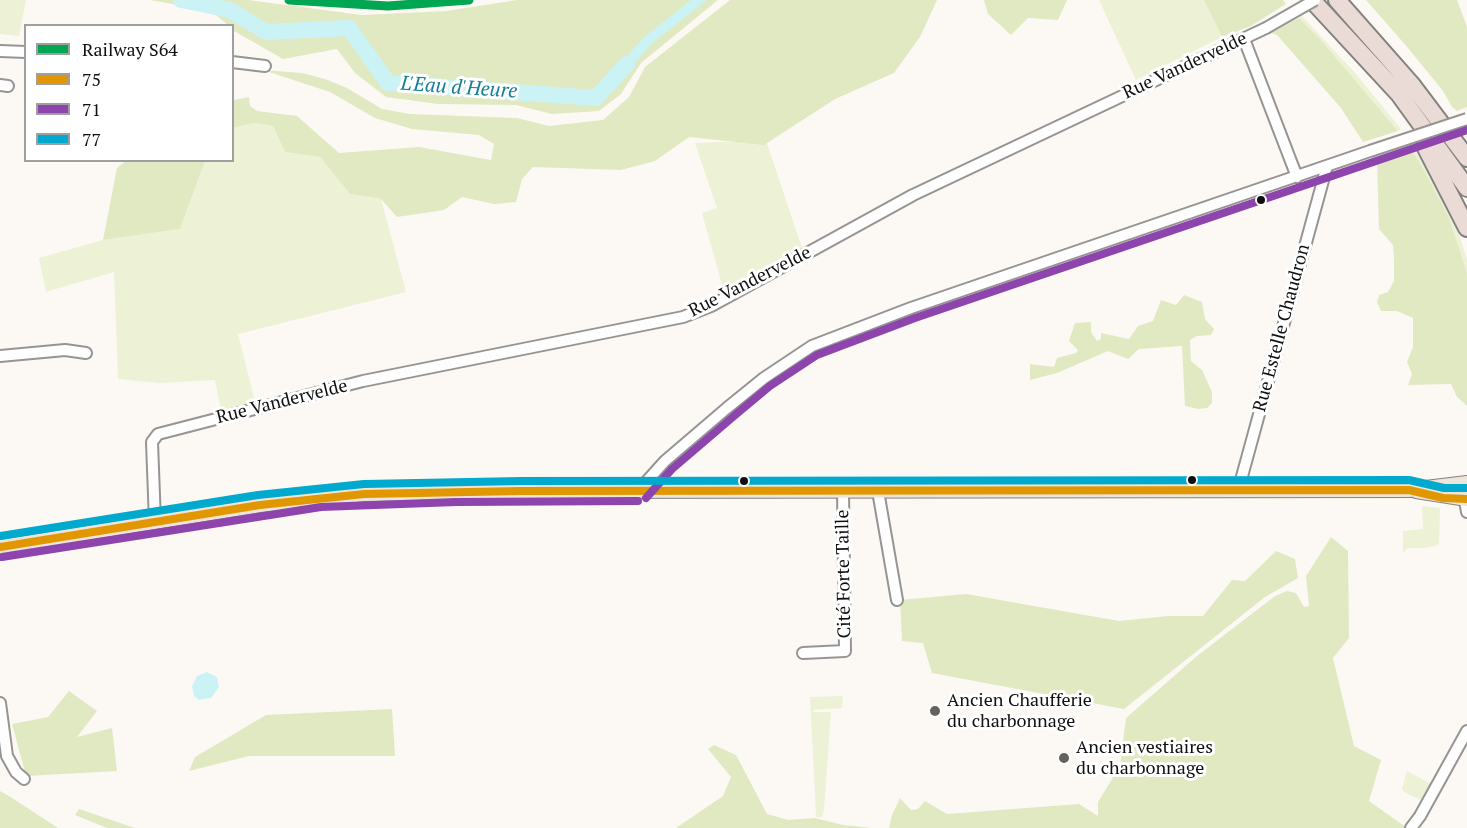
<!DOCTYPE html>
<html>
<head>
<meta charset="utf-8">
<style>
	body { margin:0 }
	#map { position:relative; width:1467px; height:828px; overflow:hidden; background:#fcf9f5; font-family:"PT Serif",serif }
	canvas { display:block }
	.legend { position:absolute; left:24px; top:24px; width:210px; height:138px; box-sizing:border-box; background:#fff; border:2px solid #9f9f9f; margin:0; padding:8px 10px; list-style:none; font-size:18px; color:#101010 }
	.legend li { display:flex; align-items:center; gap:12px; height:30px }
	.legend b { width:30px; border:2px solid #9f9f9f }
</style>
</head>
<body>
<div id="map">
<canvas width="1467" height="828"></canvas>
<ul class="legend">
<li><b style="height:8px;background:#00a651"></b>Railway S64</li>
<li><b style="height:8px;background:#e09702"></b>75</li>
<li><b style="height:8px;background:#8e44ad"></b>71</li>
<li><b style="height:8px;background:#00a9ce"></b>77</li>
</ul>
</div>
<script>
const context = document.querySelector('canvas').getContext('2d');
context.lineJoin = 'round';
function paint(path, color) { context.fillStyle = color; context.fill(path, 'evenodd'); }
const toPath = rows => new Path2D(rows.map(r => 'M' + r).join(''));
function stroke(path, color, width, dash) { context.strokeStyle = color; context.lineWidth = width; context.lineCap = dash ? 'butt' : 'round'; context.setLineDash(dash || []); context.stroke(path); }
function write(font, color, halo, rows, align = 'center') {
  context.font = font + ' "PT Serif",serif'; context.lineWidth = 6; context.setLineDash([]); context.textBaseline = 'middle'; context.strokeStyle = halo; context.fillStyle = color; for (const [text, x, y, turn = 0] of rows) {
    context.save(); context.translate(x, y); context.rotate((+turn || 0) * Math.PI / 180); context.textAlign = isNaN(turn) ? turn : align; if (halo) context.strokeText(text, 0, 0); context.fillText(text, 0, 0); context.restore();
  }
}
paint(toPath([
	[0,0,26,0,19,36,0,34],
	[1099,0,1204,0,1222,37,1136,80],
	[1302,16,1356,74,1401,129,1398,131,1321,40,1299,18],
	[254,123,273,126,285,152,320,157,350,194,381,199,406,292,238,334,255,402,221,410,215,380,159,383,118,379,114,272,46,292,39,258,103,240,180,229,205,161,232,160,233,128],
	[766,140,802,248,724,292,702,213,717,208,695,143],
	[1412,145,1445,201,1457,227,1467,260,1467,275,1419,161,1410,149],
	[1422,506,1440,508,1439,545,1426,548,1407,548,1403,553,1403,531,1423,529],
	[843,696,842,708,813,710,813,712,831,712,824,810,822,817,816,817,810,697],
	[1407,771,1433,785,1425,802,1404,792,1402,788]
]), '#edf1d5');
paint(toPath([
	[150,0,248,0,362,15,446,11,517,0,718,0,641,63,621,94,599,111,552,114,516,105,438,104,386,97,355,73,337,49,283,59,234,31,232,26,228,25,211,11],
	[730,0,937,0,920,37,894,73,835,99,764,145,689,137,655,161,621,170,533,167,522,179,516,202,494,204,462,197,444,210,397,217,381,199,350,194,320,157,285,152,273,126,254,123,233,128,233,100,249,97,250,106,257,111,297,116,339,153,419,147,491,160,494,144,479,135,412,129,375,118,330,92,263,70,302,73,325,79,347,88,382,109,410,114,517,118,549,126,603,120,629,97,645,67],
	[984,0,1067,0,1058,20,1028,18,1011,35,988,14],
	[1204,0,1283,0,1286,4,1251,26,1222,37],
	[1366,0,1457,0,1467,27,1467,107,1457,111,1452,107,1443,91,1408,48],
	[1299,18,1321,40,1398,131,1363,142,1341,108,1277,35,1271,33],
	[1405,149,1410,149,1419,161,1449,218,1464,264,1467,275,1467,406,1457,397,1451,384,1408,385,1412,374,1407,362,1413,347,1413,318,1397,311,1381,311,1377,302,1379,295,1388,292,1394,281,1394,261,1393,245,1379,229,1377,161],
	[126,161,205,161,180,229,103,240,117,168],
	[1184,295,1202,302,1205,319,1214,329,1211,335,1197,336,1190,340,1191,361,1202,370,1212,392,1212,403,1207,408,1198,409,1185,406,1182,346,1139,349,1128,359,1108,351,1057,373,1030,380,1030,364,1054,367,1057,358,1076,353,1078,350,1069,341,1075,323,1091,322,1091,332,1097,341,1101,339,1101,333,1129,339,1138,326,1153,321,1161,300,1176,305],
	[1331,537,1348,551,1349,638,1333,658,1354,746,1381,760,1369,801,1407,828,889,828,892,815,900,798,911,810,918,809,925,801,947,814,1079,804,1098,816,1098,802,1120,766,1126,718,1197,656,1275,596,1287,591,1296,593,1304,607,1309,606,1306,576],
	[1276,551,1295,559,1298,578,1265,597,1124,709,932,673,923,643,902,641,900,600,966,594,1119,621,1168,616,1203,616,1232,580,1245,581],
	[69,691,97,711,77,737,112,728,117,771,26,776,12,724,48,717],
	[392,709,395,756,249,756,189,771,195,757,266,715],
	[714,745,736,755,767,814,788,820,815,818,843,825,873,828,676,828,723,796,731,777,708,749],
	[0,791,9,796,58,828,0,828],
	[79,809,135,828,107,828,75,815]
]), '#e0e9c2');
paint(toPath([
	[691,0,707,0,651,44,617,84,608,78,642,39],
	[207,672,217,677,219,687,211,698,199,700,194,696,192,686,197,676]
]), '#cbf3f6');
stroke(toPath([
	[181,0,230,10,266,32,349,28,388,83,596,98,627,64]
]), '#cbf3f6', 16);
const minor = toPath([
	[1244,39,1297,177],
	[0,51,26,52],
	[232,62,265,66],
	[0,85,8,86],
	[0,356,65,350,86,353],
	[1462,484,1467,512],
	[638,491,665,461,727,408,764,378,812,346,911,308,1370,151],
	[878,491,897,600],
	[1238,491,1327,166],
	[155,522,152,442,158,434,363,381,683,317,711,306,913,195,1266,28],
	[803,653,845,651,843,491],
	[0,703,7,756,16,772,24,779],
	[1411,828,1420,816,1467,731]
]);
const major = toPath([
	[1416,491,1467,499],
	[0,547,260,505,364,494,521,491,1409,490,1467,483]
]);
const highway = toPath([
	[1312,0,1399,94,1467,188],
	[1337,0,1412,85,1467,158],
	[1425,146,1467,228]
]);
stroke(minor, '#969593', 14);
stroke(major, '#848280', 16);
stroke(highway, '#848280', 20);
stroke(minor, '#fffefe', 10);
stroke(major, '#ede4da', 14);
stroke(highway, '#ebdbd6', 16);
const minorBridge = toPath([
	[1266,28,1315,0],
	[1370,151,1467,119]
]);
stroke(minorBridge, '#969593', 14, []);
stroke(minorBridge, '#fffefe', 10);
stroke(toPath([
	[0,547,260,505,364,494,521,491,1409,490,1443,498,1467,499]
]), '#e09702', 8);
stroke(toPath([
	[646,498,672,469,734,416,770,386,817,355,915,318,1467,130],
	[2,557,321,507,456,502,638,501]
]), '#8e44ad', 8);
stroke(toPath([
	[0,536,258,495,364,484,521,481,1409,480,1444,488,1467,488]
]), '#00a9ce', 8);
stroke(toPath([
	[289,0,388,6,469,0]
]), '#00a651', 9);
for (const [x, y, r, color] of [
	[1261,200,5,"#101010"],
	[1192,480,5,"#101010"],
	[744,481,5,"#101010"],
	[935,711,6,"#636260"],
	[1064,758,6,"#636260"]
]) { const dot = new Path2D(); dot.arc(x, y, r, 0, 2 * Math.PI); context.fillStyle = color; context.fill(dot); stroke(dot, '#fff', 2); }
write('18px', '#101010', '#fff', [
	["Rue Vandervelde",1185,66,-25],
	["Rue Vandervelde",750,282,-27],
	["Rue Estelle Chaudron",1282,328,-75],
	["Rue Vandervelde",282,402,-14],
	["Cité Forte Taille",844,574,-91]
]);
write('18px', '#101010', '#fff', [
	["Ancien Chaufferie",947,701],
	["du charbonnage",947,722],
	["Ancien vestiaires",1076,748],
	["du charbonnage",1076,769]
], 'left');
write('italic 20px', '#157f96', '#fff', [
	["L'Eau d'Heure",459,88,4]
]);
</script>
</body>
</html>
